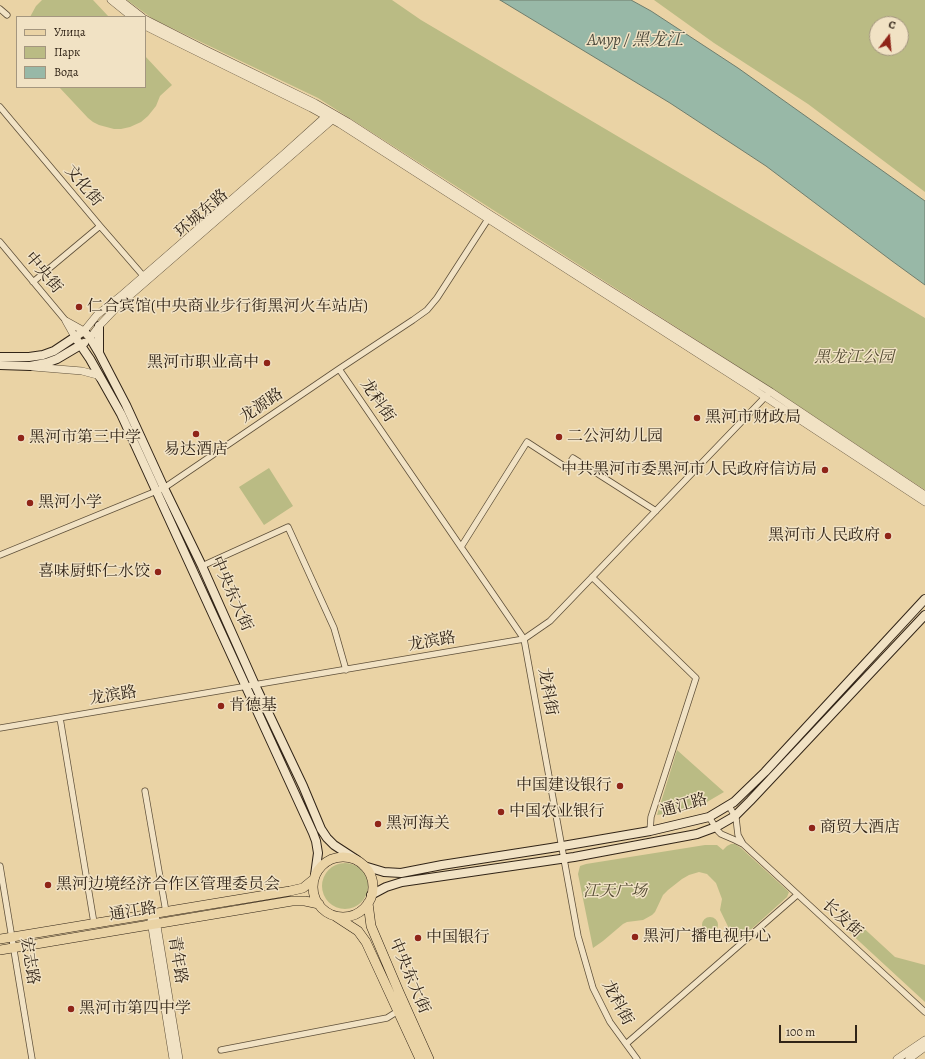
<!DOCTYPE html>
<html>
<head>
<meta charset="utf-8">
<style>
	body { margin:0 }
	#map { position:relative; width:925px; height:1059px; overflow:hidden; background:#ead3a5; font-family:Alegreya,serif }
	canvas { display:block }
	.legend { position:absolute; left:16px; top:16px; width:130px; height:72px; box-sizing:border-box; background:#f1e2c4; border:1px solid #a4967f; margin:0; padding:5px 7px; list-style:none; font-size:12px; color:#312417 }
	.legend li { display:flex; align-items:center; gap:8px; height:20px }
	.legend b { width:20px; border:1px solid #a4967f }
	.north { position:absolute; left:869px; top:16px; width:40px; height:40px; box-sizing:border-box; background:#f1e2c4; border:1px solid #a4967f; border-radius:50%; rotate:16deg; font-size:11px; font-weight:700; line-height:16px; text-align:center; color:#312417 }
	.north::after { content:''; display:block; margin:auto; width:14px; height:18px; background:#8f2418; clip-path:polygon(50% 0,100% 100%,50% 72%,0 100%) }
	.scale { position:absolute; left:779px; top:1025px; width:78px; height:18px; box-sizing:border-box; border:2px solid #312417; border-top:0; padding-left:5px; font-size:12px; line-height:14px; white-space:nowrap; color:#312417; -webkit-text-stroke:3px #f1e2c4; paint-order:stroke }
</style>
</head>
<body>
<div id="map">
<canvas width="925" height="1059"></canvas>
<ul class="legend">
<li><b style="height:5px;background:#ead3a5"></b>Улица</li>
<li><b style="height:11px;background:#babb84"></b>Парк</li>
<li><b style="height:11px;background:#98b8a7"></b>Вода</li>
</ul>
<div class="north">С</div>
<div class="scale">100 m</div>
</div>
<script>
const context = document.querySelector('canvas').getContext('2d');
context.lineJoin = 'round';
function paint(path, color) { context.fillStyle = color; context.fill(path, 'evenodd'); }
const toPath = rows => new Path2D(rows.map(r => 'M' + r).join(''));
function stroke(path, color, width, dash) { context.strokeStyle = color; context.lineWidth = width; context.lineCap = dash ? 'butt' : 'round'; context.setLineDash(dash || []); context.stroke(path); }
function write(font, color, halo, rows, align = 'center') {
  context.font = font + ' Alegreya,"Noto Serif SC",serif'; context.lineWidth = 3; context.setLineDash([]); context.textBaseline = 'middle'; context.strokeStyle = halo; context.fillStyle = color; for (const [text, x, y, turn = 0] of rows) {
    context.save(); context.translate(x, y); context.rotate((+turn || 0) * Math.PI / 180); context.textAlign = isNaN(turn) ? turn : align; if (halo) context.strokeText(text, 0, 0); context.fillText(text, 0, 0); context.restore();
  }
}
paint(toPath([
	[42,0,93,0,109,17,30,17,36,6],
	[127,0,392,0,421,20,925,318,925,490,770,387,318,98,153,19],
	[654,0,925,0,925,192,808,104,714,43],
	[877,24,901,24,901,48,877,48],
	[145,56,172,85,160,96,156,106,148,116,141,122,130,127,121,129,114,129,99,125,93,122,88,118,59,87,145,87],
	[269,468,293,506,264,525,239,487],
	[677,750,724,792,695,809,657,815],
	[731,844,735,844,741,848,789,892,787,897,736,943,720,910,722,899,716,883,707,874,699,872,689,875,682,879,668,890,663,895,655,912,652,915,643,920,627,922,623,924,603,941,593,948,578,874,580,866,586,864,705,845,717,845,723,850,727,846],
	'322 886a23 23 0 1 1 46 0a23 23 0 1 1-46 0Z',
	'702 925a8 8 0 1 1 16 0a8 8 0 1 1-16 0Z',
	[857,922,895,957,925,965,925,1002,848,931,855,923]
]), '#babb84');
const water = toPath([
	[500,0,631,0,651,11,738,68,925,201,925,285,892,261,766,166,670,103,500,0]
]);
paint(water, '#98b8a7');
stroke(water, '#6f7d6d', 1);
const minor = toPath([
	[0,9,7,15],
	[0,107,100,226,146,279],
	[0,242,66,321],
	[33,282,100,226],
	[339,369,524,639,578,936,593,988,610,1022,637,1059],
	[461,547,527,442,567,468,573,458,656,511],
	[0,555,164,488,339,369,413,320,427,310,437,298,490,216],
	[202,566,288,527,334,628,346,670],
	[592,577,696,678,651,817,650,831],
	[60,718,94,923],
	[0,728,524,639,550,621,768,394],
	[145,791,166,912],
	[729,806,736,818,738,835,743,844],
	[709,817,718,831,721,834,735,840,743,844,925,1012],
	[0,866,32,1059],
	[626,1044,797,895],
	[221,1050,387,1018,398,1011]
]);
const tertiary = toPath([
	[111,0,132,17],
	[120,0,142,17],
	[145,19,204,49,315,103,348,122,491,215,771,392,925,495],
	[145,26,175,41,311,108,340,124,747,385,925,502],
	[75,337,66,321,84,331,97,315,123,294,284,154,326,116,328,113],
	[90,338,99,326,119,305,332,120,335,117],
	[33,367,82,371,97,375,101,379],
	[155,914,179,1059],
	[151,921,173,1059],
	[897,1059,925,1040],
	[909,1059,925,1047]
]);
const secondary = toPath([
	[99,326,99,352],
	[75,337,90,359,121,414,313,833,316,841,318,853,315,875],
	[0,357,29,357,43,355,54,351,84,331,90,338,99,353,126,405,164,488,202,566,255,685,303,786,321,829,327,838,334,845,357,860],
	[0,365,30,366,46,363,57,359,84,343],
	[364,866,384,872,401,873,442,865,551,848,650,831,709,817,734,802,765,772,925,599],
	[371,895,386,887,402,882,574,857,697,834,716,827,735,816,750,801,925,615]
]);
const primary = toPath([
	'313 887a30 30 0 1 1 60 0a30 30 0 1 1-60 0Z',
	[368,903,371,926,399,992,429,1059],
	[335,916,358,931,366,942,420,1059],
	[0,939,290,891,303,888,314,879],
	[0,950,292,901,305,901,319,904]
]);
stroke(minor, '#5f503a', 7);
stroke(tertiary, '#5f503a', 8);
stroke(secondary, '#312417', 10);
stroke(primary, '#312417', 10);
stroke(minor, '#f1e2c4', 5.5);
stroke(tertiary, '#f1e2c4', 7);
stroke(secondary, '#f1e2c4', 8);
stroke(primary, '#ead3a5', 9);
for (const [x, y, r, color] of [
	[79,307,4,"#8f2418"],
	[267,363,4,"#8f2418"],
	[697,418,4,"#8f2418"],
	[196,434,4,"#8f2418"],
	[559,437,4,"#8f2418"],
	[21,438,4,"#8f2418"],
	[825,470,4,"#8f2418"],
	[30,503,4,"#8f2418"],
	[888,536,4,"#8f2418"],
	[158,572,4,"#8f2418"],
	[221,706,4,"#8f2418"],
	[620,786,4,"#8f2418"],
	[501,812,4,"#8f2418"],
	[378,824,4,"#8f2418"],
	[812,828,4,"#8f2418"],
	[48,885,4,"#8f2418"],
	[635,937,4,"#8f2418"],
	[418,938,4,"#8f2418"],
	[71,1009,4,"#8f2418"]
]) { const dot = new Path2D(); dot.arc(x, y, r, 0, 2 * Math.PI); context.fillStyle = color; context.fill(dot); stroke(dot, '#f1e2c4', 1.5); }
write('16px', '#312417', '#f1e2c4', [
	["文化街",83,186,50],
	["环城东路",202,214,-41],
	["中央街",43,273,50],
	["龙科街",377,401,56],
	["龙源路",262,406,-34],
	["中央东大街",231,594,66],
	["龙滨路",432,642,-10],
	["龙科街",547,692,80],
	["龙滨路",113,696,-9],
	["通江路",684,806,-16],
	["通江路",133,912,-9],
	["长发街",842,919,42],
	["青年路",177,960,81],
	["宏志路",29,961,81],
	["中央东大街",409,976,67],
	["龙科街",617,1003,62]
]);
write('16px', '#312417', '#f1e2c4', [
	["仁合宾馆(中央商业步行街黑河火车站店)",87,307],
	["黑河市职业高中",259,363,"right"],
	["黑河市财政局",705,418],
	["二公河幼儿园",567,437],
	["黑河市第三中学",29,438],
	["易达酒店",196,450,"center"],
	["中共黑河市委黑河市人民政府信访局",817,470,"right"],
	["黑河小学",38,503],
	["黑河市人民政府",880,536,"right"],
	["喜味厨虾仁水饺",150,572,"right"],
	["肯德基",229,706],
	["中国建设银行",612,786,"right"],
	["中国农业银行",509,812],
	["黑河海关",386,824],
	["商贸大酒店",820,828],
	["黑河边境经济合作区管理委员会",56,885],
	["黑河广播电视中心",643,937],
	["中国银行",426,938],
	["黑河市第四中学",79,1009]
], 'left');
write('italic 16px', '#534a32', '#f1e2c4', [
	["黑龙江公园",854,358],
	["江天广场",615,892]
]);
write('italic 17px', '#4b493b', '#f1e2c4', [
	["Амур / 黑龙江",635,41]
]);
</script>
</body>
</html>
